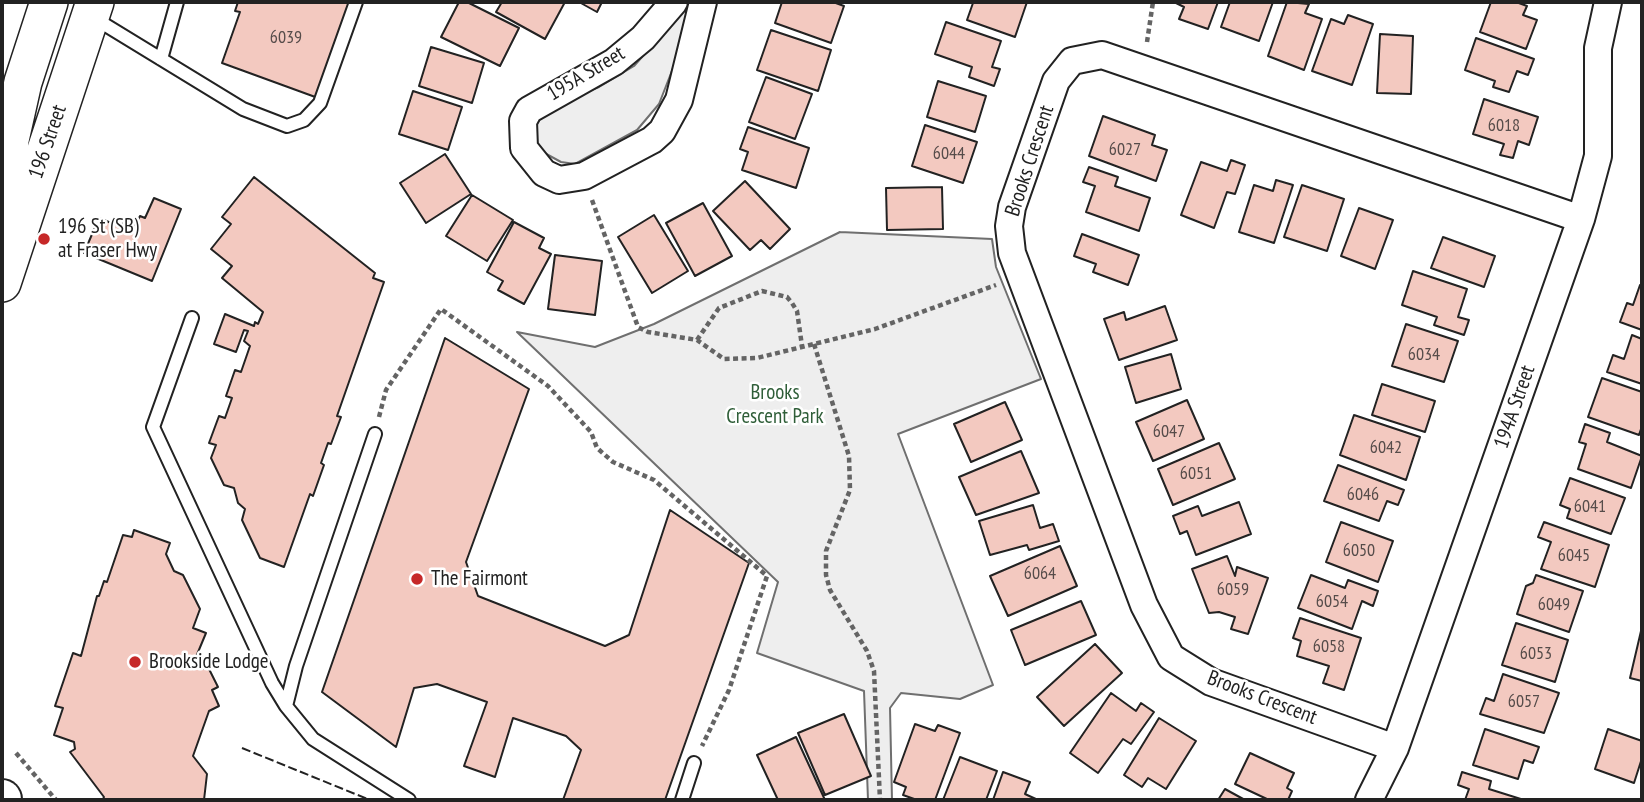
<!DOCTYPE html>
<html>
<head>
<meta charset="utf-8">
<style>
	body { margin:0 }
	#map { position:relative; width:1644px; height:802px; overflow:hidden; background:#fff; font-family:"PT Sans Narrow",sans-serif }
	canvas { display:block }
	.frame { position:absolute; inset:0; border:4px solid #222; pointer-events:none }
</style>
</head>
<body>
<div id="map">
<canvas width="1644" height="802"></canvas>
<div class="frame"></div>
</div>
<script>
const context = document.querySelector('canvas').getContext('2d');
context.lineJoin = 'round';
function paint(path, color) { context.fillStyle = color; context.fill(path, 'evenodd'); }
const toPath = rows => new Path2D(rows.map(r => 'M' + r).join(''));
function stroke(path, color, width, dash) { context.strokeStyle = color; context.lineWidth = width; context.lineCap = dash ? 'butt' : 'round'; context.setLineDash(dash || []); context.stroke(path); }
function write(font, color, halo, rows, align = 'center') {
  context.font = font + ' "PT Sans Narrow",sans-serif'; context.lineWidth = 5; context.setLineDash([]); context.textBaseline = 'middle'; context.strokeStyle = halo; context.fillStyle = color; for (const [text, x, y, turn = 0] of rows) {
    context.save(); context.translate(x, y); context.rotate((+turn || 0) * Math.PI / 180); context.textAlign = isNaN(turn) ? turn : align; if (halo) context.strokeText(text, 0, 0); context.fillText(text, 0, 0); context.restore();
  }
}
const green = toPath([
	[689,4,691,8,684,40,659,104,637,130,575,164,561,162,539,150,534,138,535,126,550,106,599,87,634,66,689,4],
	[840,232,992,239,996,267,1041,379,898,434,993,685,960,699,901,693,890,708,892,800,868,800,864,691,757,653,778,582,517,332,595,347,654,324,840,232]
]);
paint(green, '#eee');
stroke(green, '#6f6f6f', 2);
const building = toPath([
	[238,2,353,2,318,98,222,63,240,12,235,11,238,2],
	[459,2,467,2,519,28,500,66,441,37,459,2],
	[502,2,565,2,545,39,496,12,502,2],
	[579,2,602,2,597,12,579,2],
	[782,2,833,2,844,6,831,43,775,23,782,2],
	[970,2,1027,2,1015,37,967,20,973,3,970,2],
	[1174,2,1218,2,1208,29,1179,19,1184,7,1174,2],
	[1230,2,1273,2,1259,41,1221,27,1230,2],
	[1287,2,1309,4,1305,13,1322,19,1304,70,1268,56,1287,2],
	[1491,2,1516,2,1527,6,1523,15,1537,20,1526,49,1480,32,1491,2],
	[1348,15,1373,24,1352,85,1312,71,1331,19,1344,24,1348,15],
	[946,22,1001,41,992,67,1000,69,994,86,969,77,972,67,935,54,946,22],
	[771,30,831,50,818,91,757,70,771,30],
	[1380,34,1413,36,1411,94,1377,93,1380,34],
	[1476,38,1534,59,1528,75,1517,71,1509,92,1493,87,1495,81,1465,70,1476,38],
	[431,47,484,63,472,103,419,86,431,47],
	[766,77,812,94,795,139,749,122,766,77],
	[938,81,986,96,975,132,927,117,938,81],
	[413,91,462,107,448,150,399,134,413,91],
	[1484,99,1538,117,1529,145,1518,141,1513,158,1500,155,1504,144,1473,134,1484,99],
	[1103,116,1155,135,1152,145,1167,150,1156,181,1089,156,1103,116],
	[925,125,977,142,963,183,912,166,925,125],
	[748,127,809,148,796,188,742,170,748,152,740,149,748,127],
	[445,154,471,194,426,223,400,183,445,154],
	[1231,160,1245,165,1235,194,1227,192,1214,228,1181,215,1201,162,1227,171,1231,160],
	[1089,167,1118,177,1115,186,1150,198,1139,231,1086,212,1095,186,1083,182,1089,167],
	[254,177,375,273,373,278,384,282,337,416,341,417,331,444,328,443,321,463,324,465,313,496,310,494,284,567,260,558,242,520,245,509,238,503,234,488,224,485,211,458,216,445,209,443,219,416,225,418,232,398,226,396,235,370,241,372,250,346,244,341,248,331,244,330,236,352,214,344,225,314,254,326,255,322,258,324,263,312,222,278,232,266,211,249,231,224,222,217,254,177],
	[1276,180,1293,185,1274,243,1239,232,1254,185,1273,191,1276,180],
	[745,181,790,229,770,249,761,240,750,250,713,211,745,181],
	[1302,185,1344,199,1327,251,1284,237,1302,185],
	[942,187,943,229,887,230,886,188,942,187],
	[472,195,513,220,487,261,446,236,472,195],
	[154,198,181,209,152,281,84,253,99,218,121,227,123,221,135,226,140,216,145,218,154,198],
	[703,203,732,256,695,276,666,223,703,203],
	[1359,208,1393,220,1375,269,1341,256,1359,208],
	[654,215,688,271,652,293,618,237,654,215],
	[514,222,544,238,539,248,551,254,524,304,498,290,503,281,487,272,514,222],
	[1082,234,1139,255,1128,285,1093,272,1096,264,1074,256,1082,234],
	[1443,237,1495,256,1484,287,1431,268,1443,237],
	[555,255,602,261,595,315,548,309,555,255],
	[1413,271,1467,289,1458,317,1469,320,1464,335,1434,325,1437,317,1402,305,1413,271],
	[1640,285,1642,286,1642,330,1620,322,1627,303,1633,305,1640,285],
	[1165,306,1177,340,1119,360,1104,319,1124,312,1126,320,1165,306],
	[1406,324,1458,341,1444,382,1392,366,1406,324],
	[1632,335,1642,339,1642,384,1607,372,1613,355,1624,359,1632,335],
	[445,338,529,389,466,562,478,596,605,646,629,635,670,510,749,563,665,800,563,800,581,750,566,736,513,718,495,777,464,766,487,702,437,684,414,688,396,747,322,692,445,338],
	[1171,354,1181,389,1136,403,1125,367,1171,354],
	[1602,378,1642,392,1642,426,1639,435,1588,417,1602,378],
	[1382,384,1435,401,1425,432,1372,415,1382,384],
	[1187,400,1204,439,1153,461,1136,422,1187,400],
	[1005,402,1022,440,971,462,954,424,1005,402],
	[1354,415,1420,437,1406,480,1340,455,1354,415],
	[1585,424,1610,433,1607,442,1642,456,1631,488,1578,469,1586,444,1579,442,1585,424],
	[1219,443,1235,479,1173,505,1158,469,1219,443],
	[1021,451,1039,493,976,515,959,477,1021,451],
	[1338,465,1404,490,1398,505,1387,501,1379,521,1324,501,1338,465],
	[1570,478,1625,498,1611,534,1567,518,1570,509,1560,505,1570,478],
	[1239,502,1251,534,1196,555,1187,531,1180,534,1173,516,1198,506,1202,516,1239,502],
	[1033,505,1040,528,1053,524,1059,541,1029,550,1027,545,990,555,979,521,1033,505],
	[1341,522,1393,541,1378,582,1326,562,1341,522],
	[1544,522,1609,545,1595,587,1541,569,1551,542,1538,537,1544,522],
	[134,530,170,543,166,554,174,571,183,575,200,609,193,628,206,633,196,657,202,669,208,667,218,687,212,690,219,706,209,711,193,756,207,774,204,800,102,800,104,797,70,752,75,749,74,742,54,735,63,708,55,706,73,653,81,656,97,596,99,596,104,581,107,582,123,535,132,537,134,530],
	[1060,546,1077,586,1008,616,990,576,1060,546],
	[1227,556,1235,576,1237,567,1268,578,1248,634,1231,629,1235,617,1219,612,1209,613,1192,569,1227,556],
	[1311,575,1345,588,1348,580,1378,591,1373,606,1362,601,1352,629,1298,608,1311,575],
	[1536,575,1583,591,1569,632,1517,614,1526,586,1533,583,1536,575],
	[1081,601,1096,635,1025,665,1011,630,1081,601],
	[1300,618,1361,638,1344,690,1323,683,1329,666,1297,656,1301,641,1293,638,1300,618],
	[1516,623,1568,640,1555,682,1502,665,1516,623],
	[1641,631,1642,631,1642,681,1630,678,1641,631],
	[1095,644,1122,673,1064,726,1037,697,1095,644],
	[1503,674,1559,693,1544,733,1480,714,1486,698,1494,701,1503,674],
	[1111,693,1136,711,1141,703,1154,712,1131,744,1123,739,1098,773,1070,753,1111,693],
	[844,714,871,776,825,795,798,733,844,714],
	[1159,718,1196,741,1166,789,1148,778,1142,787,1124,775,1159,718],
	[915,724,935,731,938,725,960,733,935,800,917,800,903,795,906,787,894,782,915,724],
	[1485,729,1539,747,1533,763,1524,760,1518,779,1473,765,1485,729],
	[1608,729,1642,741,1642,758,1634,783,1595,769,1608,729],
	[796,737,825,800,778,800,757,755,796,737],
	[1250,753,1294,773,1287,788,1292,791,1288,800,1269,800,1235,784,1250,753],
	[960,757,997,771,986,800,943,800,960,757],
	[1003,772,1030,782,1025,794,1038,800,993,800,1003,772],
	[1462,772,1491,781,1489,789,1524,800,1465,800,1469,789,1458,785,1462,772],
	[1225,789,1245,800,1218,800,1225,789]
]);
paint(building, '#f3c9c0');
stroke(building, '#222', 2);
const service = toPath([
	[94,18,243,109,287,126,304,120,320,103,356,2],
	[161,59,177,2],
	[192,318,153,427,272,683,286,706],
	[375,434,296,666,286,706,313,739,409,800],
	[682,800,694,763]
]);
const minor = toPath([
	[674,2,643,38,614,62,529,110,523,121,524,148,544,173,559,180,584,176,652,140,662,131,679,100,703,2],
	[1395,748,1211,682,1171,657,1144,605,1012,253,1009,226,1012,207,1056,81,1072,61,1102,55,1581,219],
	[1369,800,1395,748,1581,219,1598,156,1598,48,1608,2]
]);
const secondary = toPath([
	[2,215,10,140,23,82,49,2],
	[2,283,95,2]
]);
const primary = toPath([
	[2,799,2,800]
]);
stroke(service, '#222', 16);
stroke(minor, '#222', 30);
stroke(secondary, '#222', 40);
stroke(primary, '#222', 42);
stroke(toPath([
	[1147,42,1153,2],
	[592,200,638,327,648,332,697,340,724,359,757,358,875,329,996,285],
	[697,340,719,308,762,291,787,297,792,303,797,311,802,346],
	[814,344,849,456,850,490,826,551,826,575,830,590,867,651,874,671,880,800],
	[379,417,386,390,441,309,548,386,591,432,597,448,613,462,654,480,767,576,729,690,702,746],
	[16,753,56,800]
]), '#646464', 4.5, [5, 3.5]);
stroke(service, '#fff', 12);
stroke(minor, '#fff', 26);
stroke(secondary, '#fff', 37);
stroke(primary, '#fff', 38);
stroke(toPath([
	[242,748,370,800]
]), '#222', 2, [9, 3.5]);
for (const [x, y, r, color] of [
	[44,239,7,"#c62828"],
	[417,579,7,"#c62828"],
	[135,662,7,"#c62828"]
]) { const dot = new Path2D(); dot.arc(x, y, r, 0, 2 * Math.PI); context.fillStyle = color; context.fill(dot); stroke(dot, '#fff', 2.5); }
write('18px', '#564c4a', null, [
	["6039",286,38],
	["6018",1504,126],
	["6027",1125,150],
	["6044",949,154],
	["6034",1424,355],
	["6047",1169,432],
	["6042",1386,448],
	["6051",1196,474],
	["6046",1363,495],
	["6041",1590,507],
	["6050",1359,551],
	["6045",1574,556],
	["6064",1040,574],
	["6059",1233,590],
	["6054",1332,602],
	["6049",1554,605],
	["6058",1329,647],
	["6053",1536,654],
	["6057",1524,702]
]);
write('21px', '#222', '#fff', [
	["195A Street",586,74,-31],
	["196 Street",48,142,-71],
	["Brooks Crescent",1030,161,-72],
	["194A Street",1515,407,-71],
	["Brooks Crescent",1262,698,21]
]);
write('21px', '#222', '#fff', [
	["196 St (SB)",58,227],
	["at Fraser Hwy",58,251],
	["The Fairmont",431,579],
	["Brookside Lodge",149,662]
], 'left');
write('21px', '#2f5e38', '#fff', [
	["Brooks",775,393],
	["Crescent Park",775,417]
]);
</script>
</body>
</html>
